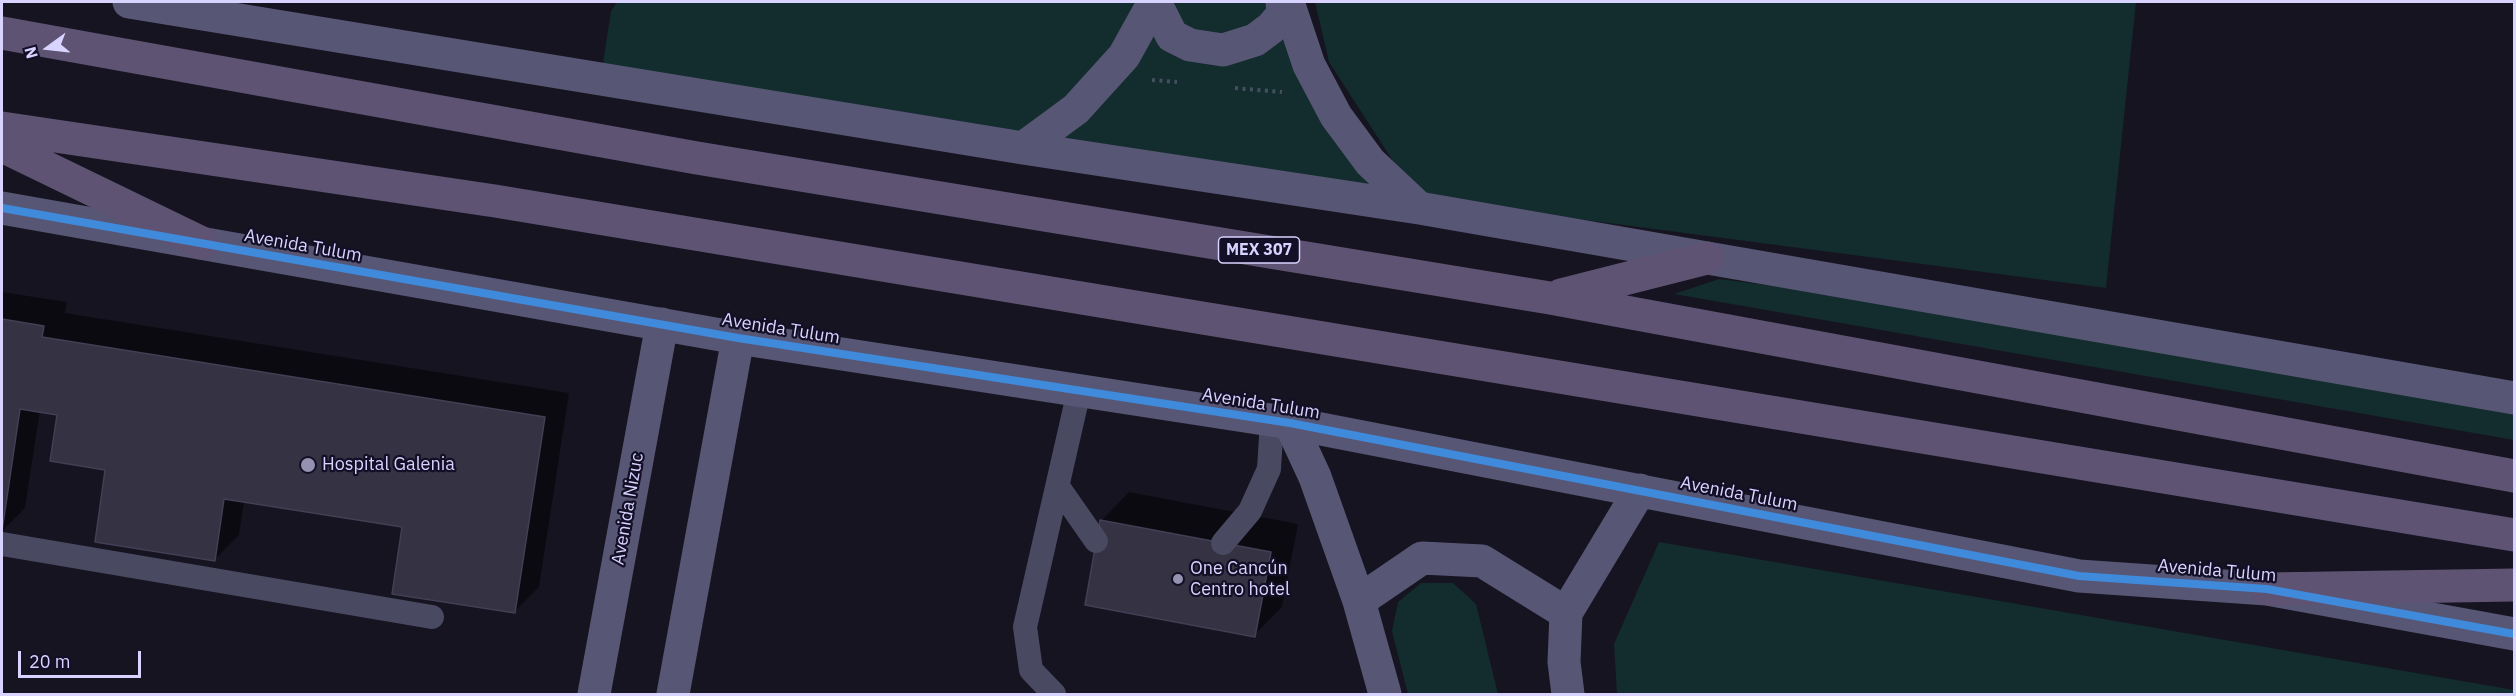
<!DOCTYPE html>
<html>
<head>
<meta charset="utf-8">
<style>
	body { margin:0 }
	#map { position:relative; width:2516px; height:696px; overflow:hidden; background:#161421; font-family:"IBM Plex Sans",sans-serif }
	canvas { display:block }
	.frame { position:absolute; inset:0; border:3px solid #d9d4ff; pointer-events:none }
	.north { position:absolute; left:18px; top:18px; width:60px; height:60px; -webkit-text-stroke:4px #130f26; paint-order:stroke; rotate:255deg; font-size:16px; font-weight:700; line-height:24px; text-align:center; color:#d9d4ff }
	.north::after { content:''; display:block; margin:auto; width:21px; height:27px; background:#d9d4ff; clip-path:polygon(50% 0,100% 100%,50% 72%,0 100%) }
	.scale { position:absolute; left:18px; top:651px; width:123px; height:27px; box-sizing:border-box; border:3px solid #d9d4ff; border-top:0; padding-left:8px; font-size:18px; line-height:21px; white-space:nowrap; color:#d9d4ff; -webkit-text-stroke:4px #130f26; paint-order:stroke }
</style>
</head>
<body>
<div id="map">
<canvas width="2516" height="696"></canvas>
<div class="frame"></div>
<div class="north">N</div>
<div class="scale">20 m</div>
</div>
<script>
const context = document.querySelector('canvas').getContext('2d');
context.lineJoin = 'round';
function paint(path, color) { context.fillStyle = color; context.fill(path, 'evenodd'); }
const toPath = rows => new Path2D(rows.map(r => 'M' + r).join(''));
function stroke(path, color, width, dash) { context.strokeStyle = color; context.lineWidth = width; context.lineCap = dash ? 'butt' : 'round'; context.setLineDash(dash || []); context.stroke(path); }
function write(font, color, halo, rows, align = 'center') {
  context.font = font + ' "IBM Plex Sans",sans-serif'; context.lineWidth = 4.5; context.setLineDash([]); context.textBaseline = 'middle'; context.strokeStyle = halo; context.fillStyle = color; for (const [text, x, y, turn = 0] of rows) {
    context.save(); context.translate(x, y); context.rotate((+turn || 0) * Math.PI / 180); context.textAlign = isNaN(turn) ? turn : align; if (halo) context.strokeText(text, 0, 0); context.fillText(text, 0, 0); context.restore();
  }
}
paint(toPath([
	[617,2,1152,2,1023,147,601,76,611,11],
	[1154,2,1288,2,1309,65,1419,208,1023,148],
	[1315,2,2136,2,2106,288,1417,198,1329,62],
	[1719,279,1838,294,2514,408,2514,440,1674,294],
	[1659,542,2514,690,2514,694,1617,694,1614,644],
	[1421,583,1453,583,1476,604,1498,694,1408,694,1392,631,1398,602]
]), '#132c2d');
paint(toPath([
	[2,292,67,302,65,313,569,393,539,587,515,611,403,526,244,501,239,535,214,560,107,468,59,413,40,410,25,508,2,531],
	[1129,492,1298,524,1282,607,1254,635,1101,521]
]), '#0007');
const building = toPath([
	[2,319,44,326,42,337,545,417,515,613,392,594,402,527,224,499,215,561,95,542,105,470,50,461,57,415,20,409,2,531,2,319],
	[1100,520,1271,552,1255,637,1085,605,1100,520]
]);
paint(building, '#343243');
stroke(building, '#433f54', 1.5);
stroke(toPath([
	[1152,80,1177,82],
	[1235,88,1282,92]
]), '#44505f', 4, [3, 4.5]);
stroke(toPath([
	[1059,488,1096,541],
	[1223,543,1250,511,1269,469,1272,420],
	[2,544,432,617],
	[1054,694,1031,670,1025,627,1079,391]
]), '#4a4962', 24);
stroke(toPath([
	[129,2,1023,148,1419,208,2514,398],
	[1155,2,1172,36,1190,45,1223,50,1255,40,1271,28,1283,14,1282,2],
	[1288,2,1309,65,1336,116,1370,162,1419,208],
	[1023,148,1076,109,1124,56,1154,2],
	[2,208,738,338,1290,423,2079,576,2267,589,2514,634],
	[1290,423,1315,477,1359,601,1385,694],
	[1359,601,1422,558,1482,561,1566,613],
	[594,694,662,324],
	[673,694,738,338],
	[1568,694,1564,662,1566,613,1640,490]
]), '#575674', 33);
stroke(toPath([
	[2,33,697,158,1550,298,2514,476],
	[2,128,495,201,2514,535],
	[2,146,202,243],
	[1561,295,1707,258],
	[2267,589,2514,585]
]), '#5e5373', 33);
stroke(toPath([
	[2,208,738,338,1290,423,2079,576,2267,589,2514,634]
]), '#408adc', 8);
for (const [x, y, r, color] of [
	[308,465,8,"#9591b1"],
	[1178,579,6,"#9591b1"]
]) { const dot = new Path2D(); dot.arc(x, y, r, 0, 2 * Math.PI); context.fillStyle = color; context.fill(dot); stroke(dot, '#130f26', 2); }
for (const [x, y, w] of [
	[1259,250,81]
]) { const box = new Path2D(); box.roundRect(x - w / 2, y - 13, w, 26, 4.5); context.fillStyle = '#130f26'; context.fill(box); stroke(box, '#d9d4ff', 1.5); }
write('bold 16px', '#d9d4ff', null, [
	["MEX 307",1259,250]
]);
write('18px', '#d9d4ff', '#130f26', [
	["Avenida Tulum",303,246,10],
	["Avenida Tulum",781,329,9],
	["Avenida Tulum",1261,404,9],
	["Avenida Tulum",1739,494,11],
	["Avenida Nizuc",628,509,-80],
	["Avenida Tulum",2217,571,5]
]);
write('18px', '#d9d4ff', '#130f26', [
	["Hospital Galenia",322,465],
	["One Cancún",1190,569],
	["Centro hotel",1190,590]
], 'left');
</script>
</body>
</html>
